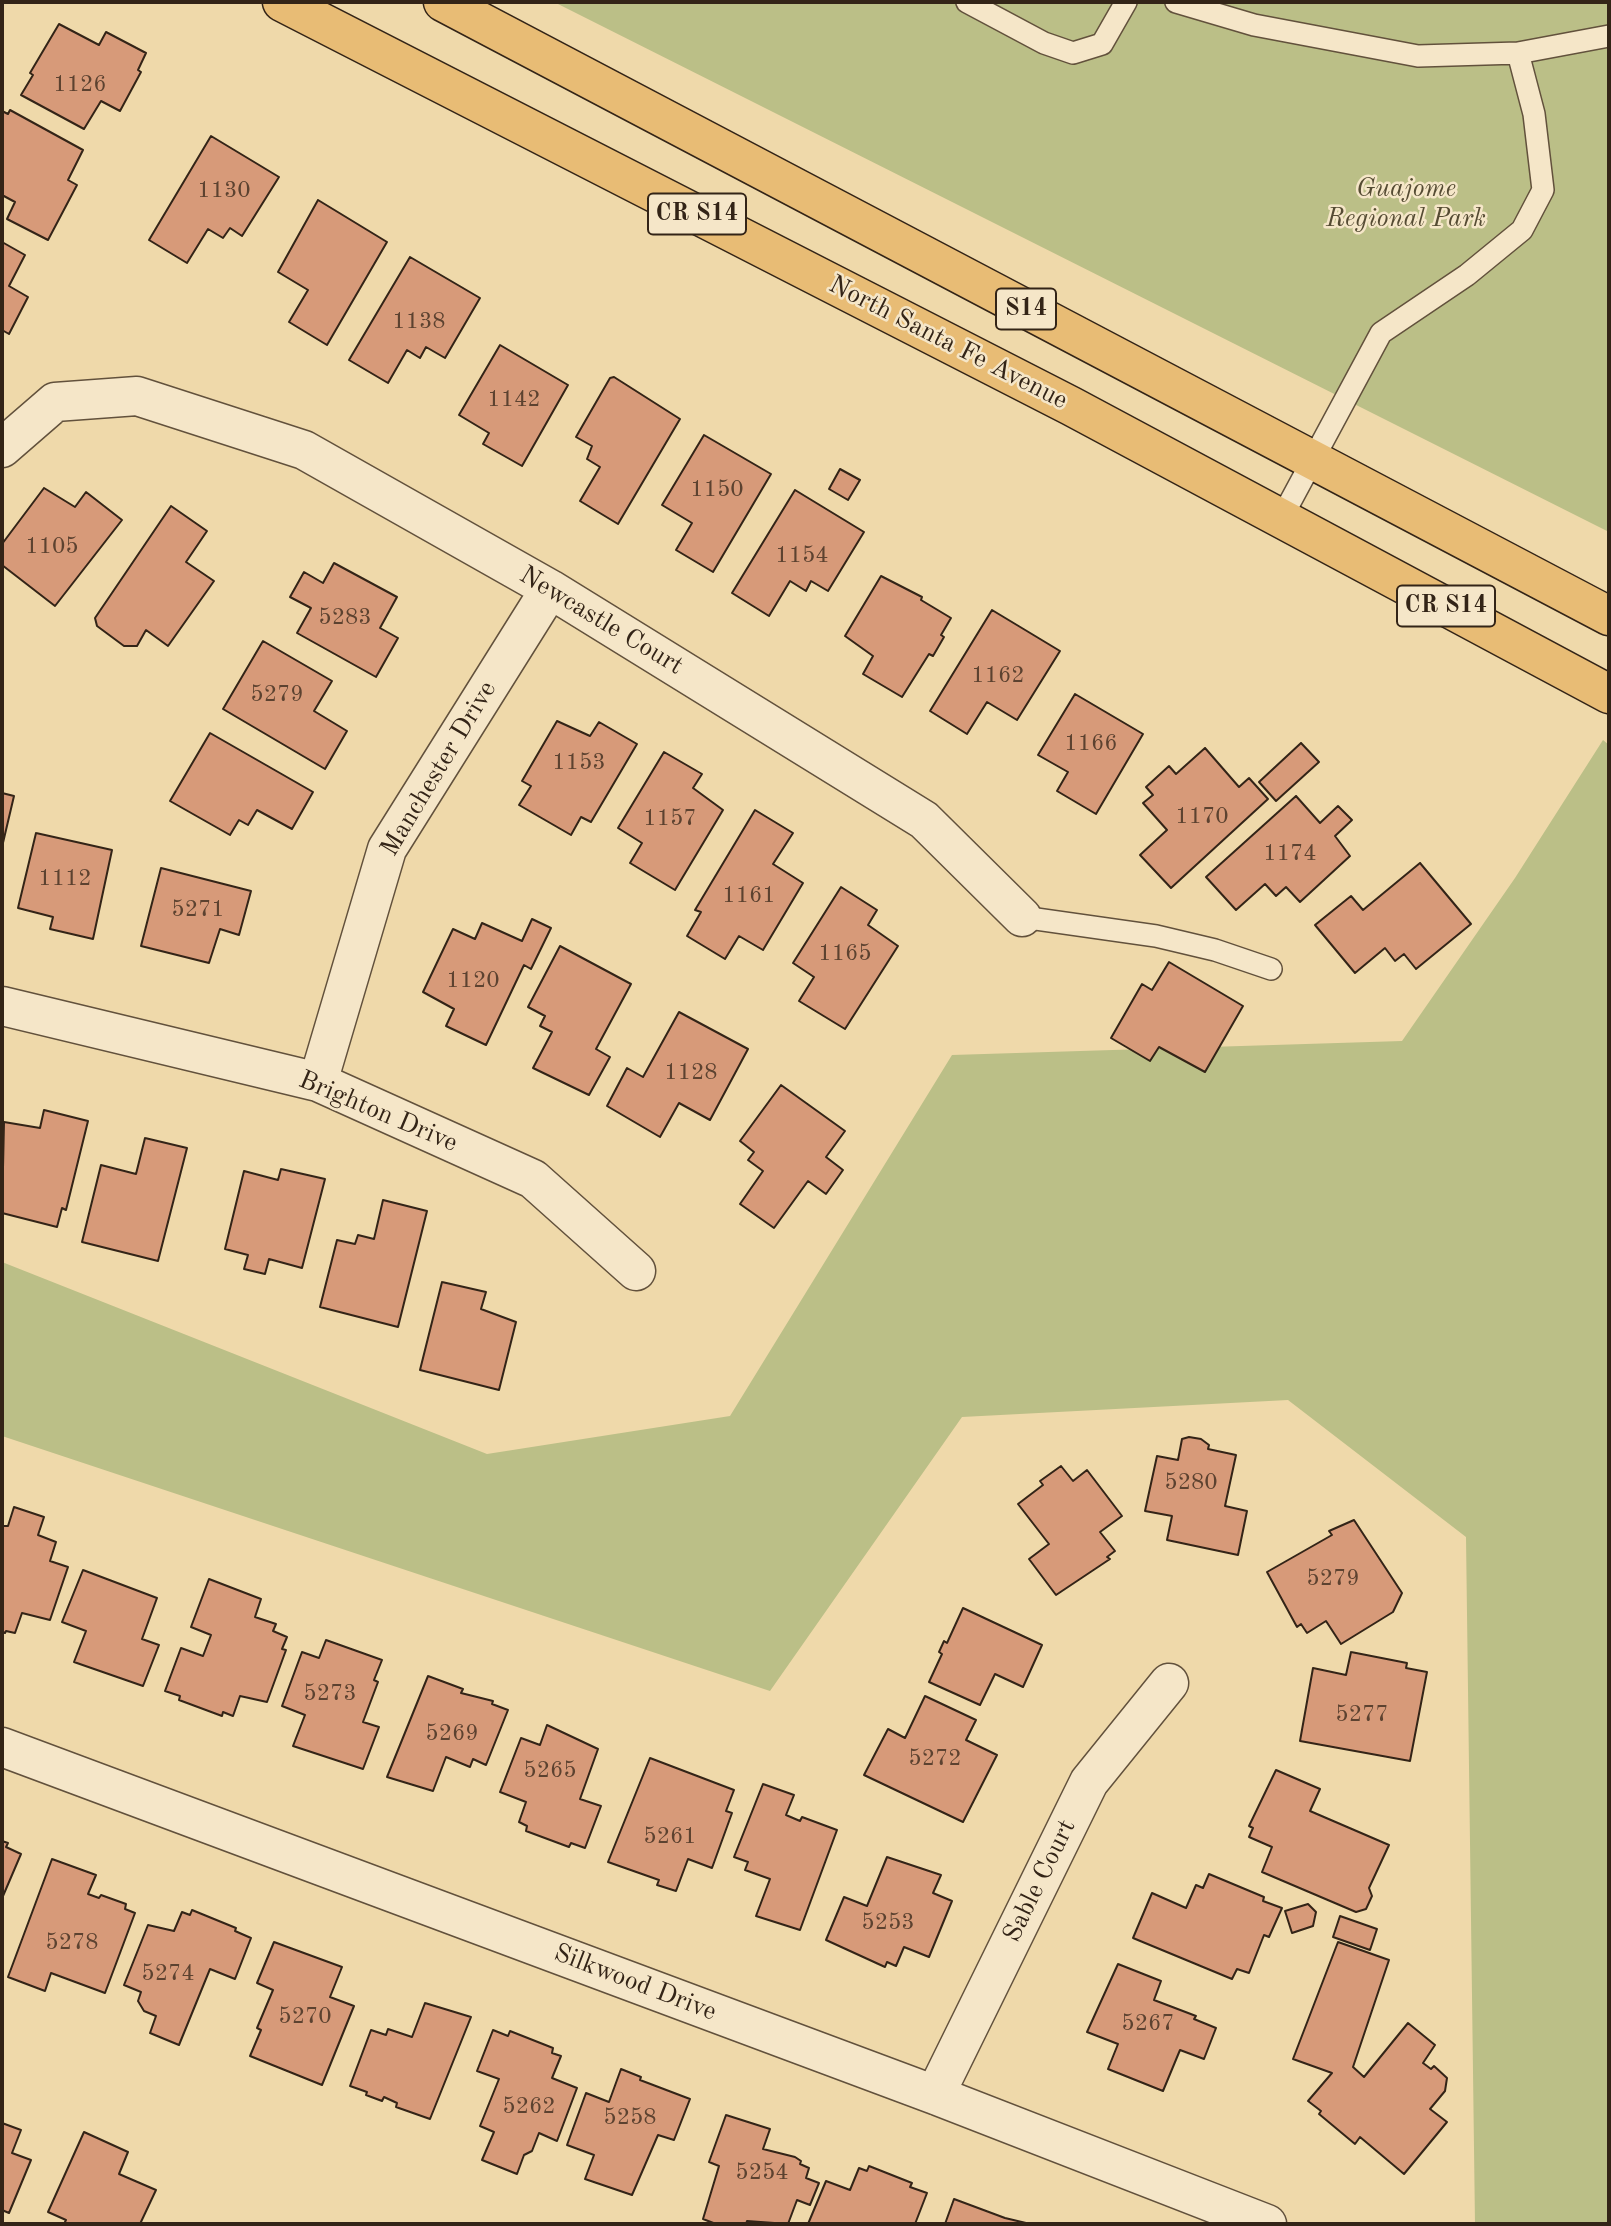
<!DOCTYPE html>
<html>
<head>
<meta charset="utf-8">
<style>
	body { margin:0 }
	#map { position:relative; width:1611px; height:2226px; overflow:hidden; background:#efd9aa; font-family:"Old Standard TT",serif }
	canvas { display:block }
	.frame { position:absolute; inset:0; border:4px solid #332417; pointer-events:none }
</style>
</head>
<body>
<div id="map">
<canvas width="1611" height="2226"></canvas>
<div class="frame"></div>
</div>
<script>
const context = document.querySelector('canvas').getContext('2d');
context.lineJoin = 'round';
function paint(path, color) { context.fillStyle = color; context.fill(path, 'evenodd'); }
const toPath = rows => new Path2D(rows.map(r => 'M' + r).join(''));
function stroke(path, color, width, dash) { context.strokeStyle = color; context.lineWidth = width; context.lineCap = dash ? 'butt' : 'round'; context.setLineDash(dash || []); context.stroke(path); }
function write(font, color, halo, rows, align = 'center') {
  context.font = font + ' "Old Standard TT",serif'; context.lineWidth = 5; context.setLineDash([]); context.textBaseline = 'middle'; context.strokeStyle = halo; context.fillStyle = color; for (const [text, x, y, turn = 0] of rows) {
    context.save(); context.translate(x, y); context.rotate((+turn || 0) * Math.PI / 180); context.textAlign = isNaN(turn) ? turn : align; if (halo) context.strokeText(text, 0, 0); context.fillText(text, 0, 0); context.restore();
  }
}
paint(toPath([
	[554,2,1609,2,1609,532],
	[1603,740,1609,745,1609,2224,1475,2224,1466,1537,1288,1400,962,1417,770,1691,2,1436,2,1262,487,1454,730,1416,952,1055,1402,1041,1515,878]
]), '#bbbf87');
const building = toPath([
	[59,24,99,45,106,32,146,53,138,70,141,72,120,111,101,101,84,129,21,95,33,75,30,73,59,24],
	[10,110,83,150,68,180,77,185,48,240,7,219,15,202,2,195,2,111,8,114,10,110],
	[211,136,279,177,242,236,230,228,223,238,208,229,187,263,149,240,211,136],
	[318,200,387,242,327,345,289,322,308,290,278,272,318,200],
	[2,242,25,255,9,286,28,297,9,334,2,330,2,242],
	[410,257,480,298,445,358,426,347,420,358,407,350,388,383,349,360,410,257],
	[500,345,568,385,522,466,483,444,489,433,459,415,500,345],
	[614,377,680,419,618,524,580,501,600,467,587,459,592,446,576,437,610,378,614,377],
	[704,435,771,474,713,572,676,550,692,523,662,505,704,435],
	[840,469,860,480,848,500,829,489,840,469],
	[44,488,75,507,86,492,122,520,55,606,2,565,2,544,44,488],
	[795,490,864,532,828,591,811,581,806,591,790,581,769,616,732,593,795,490],
	[171,506,207,531,186,562,214,581,168,646,146,630,137,646,124,646,97,626,95,618,171,506],
	[334,563,397,597,380,628,398,638,376,677,297,633,311,608,290,597,304,572,323,583,334,563],
	[881,576,922,597,921,600,951,618,941,635,944,637,933,656,929,654,902,697,863,674,873,656,845,636,881,576],
	[992,610,1060,651,1017,720,987,702,967,734,930,711,992,610],
	[263,641,332,681,314,711,347,731,325,769,223,709,263,641],
	[1075,694,1143,734,1096,814,1057,791,1068,772,1038,755,1075,694],
	[557,721,590,736,599,722,637,744,591,822,581,817,571,835,519,805,531,786,522,781,557,721],
	[210,733,313,792,292,829,257,810,248,825,239,820,230,835,170,801,210,733],
	[1301,743,1319,762,1276,801,1259,782,1301,743],
	[1205,748,1239,787,1249,778,1268,799,1171,888,1140,855,1167,830,1143,803,1153,795,1146,787,1169,766,1176,774,1205,748],
	[664,752,702,774,693,788,723,810,675,890,630,863,642,843,618,828,664,752],
	[2,793,14,796,2,847,2,793],
	[1296,796,1320,823,1338,806,1352,820,1335,836,1350,856,1300,902,1286,887,1276,896,1265,884,1236,910,1206,877,1296,796],
	[755,810,793,833,773,864,803,883,763,950,739,936,725,959,687,936,701,912,695,910,755,810],
	[36,833,112,850,93,939,50,929,53,917,18,908,36,833],
	[1420,863,1471,924,1416,969,1404,954,1395,961,1385,948,1355,973,1315,925,1351,896,1363,910,1420,863],
	[161,868,251,891,239,935,220,929,209,963,141,946,161,868],
	[841,887,877,910,868,925,898,946,845,1029,799,1001,814,977,793,963,841,887],
	[532,919,551,928,531,969,524,965,486,1045,446,1026,454,1009,423,992,453,929,475,939,482,923,522,941,532,919],
	[560,946,631,984,596,1049,610,1057,589,1095,533,1068,552,1032,540,1026,545,1016,528,1007,560,946],
	[1169,962,1243,1006,1205,1072,1159,1047,1150,1061,1111,1038,1142,984,1152,990,1169,962],
	[679,1012,748,1049,710,1120,679,1103,660,1137,607,1106,627,1068,643,1077,679,1012],
	[781,1085,845,1131,826,1157,843,1170,826,1194,808,1181,774,1228,740,1204,763,1171,748,1160,754,1152,740,1141,781,1085],
	[44,1110,88,1121,66,1210,62,1208,57,1227,2,1213,4,1122,40,1128,44,1110],
	[145,1138,187,1148,158,1261,82,1242,101,1165,136,1174,145,1138],
	[281,1169,325,1179,302,1268,269,1259,265,1274,244,1269,248,1255,225,1249,244,1171,278,1180,281,1169],
	[383,1200,427,1211,398,1327,320,1307,337,1240,355,1244,358,1235,374,1239,383,1200],
	[442,1282,486,1292,481,1309,516,1322,499,1390,420,1370,442,1282],
	[1189,1437,1201,1439,1209,1445,1208,1449,1236,1455,1225,1506,1247,1511,1238,1555,1167,1540,1172,1516,1145,1511,1157,1456,1178,1460,1182,1439,1189,1437],
	[1061,1466,1073,1481,1087,1470,1122,1516,1100,1532,1115,1551,1107,1557,1110,1559,1056,1595,1029,1559,1049,1544,1018,1504,1043,1485,1040,1481,1061,1466],
	[14,1507,44,1517,38,1535,56,1542,50,1561,68,1567,50,1620,22,1613,15,1633,6,1631,5,1633,2,1632,2,1526,8,1526,14,1507],
	[1354,1520,1402,1593,1393,1612,1341,1644,1326,1621,1307,1633,1301,1624,1297,1627,1267,1572,1332,1535,1329,1531,1354,1520],
	[83,1570,157,1598,142,1639,159,1645,143,1686,74,1662,86,1631,62,1622,83,1570],
	[209,1579,261,1599,255,1617,276,1624,273,1631,287,1637,282,1649,286,1650,267,1702,240,1696,233,1716,223,1712,222,1716,179,1700,180,1696,165,1691,181,1648,203,1656,211,1635,191,1627,209,1579],
	[963,1608,1042,1645,1023,1687,995,1674,980,1705,929,1682,942,1654,939,1652,944,1641,947,1643,963,1608],
	[326,1640,382,1660,374,1680,378,1682,363,1722,379,1727,363,1769,293,1746,305,1715,282,1706,302,1652,319,1658,326,1640],
	[1351,1652,1407,1663,1406,1668,1427,1672,1410,1761,1300,1741,1313,1668,1346,1675,1351,1652],
	[428,1676,463,1689,461,1693,493,1701,492,1704,508,1710,486,1765,473,1759,470,1767,446,1757,433,1791,387,1777,428,1676],
	[925,1696,976,1720,966,1740,997,1755,963,1822,864,1775,888,1729,905,1738,925,1696],
	[547,1725,598,1749,580,1799,601,1806,585,1848,571,1843,569,1847,526,1831,527,1826,519,1822,526,1802,500,1792,521,1738,540,1745,547,1725],
	[650,1758,734,1790,726,1811,732,1813,712,1868,688,1859,676,1891,657,1885,659,1880,608,1862,650,1758],
	[1276,1770,1320,1789,1310,1811,1389,1845,1369,1888,1372,1896,1366,1909,1356,1912,1262,1872,1272,1847,1249,1837,1253,1828,1249,1826,1276,1770],
	[763,1784,794,1795,786,1815,800,1821,802,1817,837,1830,800,1930,756,1916,770,1879,745,1870,748,1862,734,1857,763,1784],
	[2,1841,8,1843,6,1847,21,1854,3,1896,2,1841],
	[887,1857,941,1875,933,1893,952,1901,929,1957,904,1947,896,1966,887,1962,885,1967,826,1940,844,1897,867,1906,887,1857],
	[52,1859,96,1875,88,1894,99,1898,101,1895,126,1904,125,1909,135,1913,105,1993,51,1973,45,1991,8,1977,52,1859],
	[1209,1874,1264,1897,1263,1901,1282,1908,1269,1937,1264,1935,1249,1973,1237,1969,1232,1979,1133,1938,1152,1893,1186,1908,1196,1885,1203,1888,1209,1874],
	[1308,1904,1316,1912,1313,1926,1292,1933,1285,1911,1308,1904],
	[192,1910,236,1928,235,1931,251,1938,235,1979,210,1969,179,2045,150,2033,156,2016,144,2011,138,2001,141,1992,124,1985,148,1925,174,1931,182,1912,190,1915,192,1910],
	[1340,1916,1377,1929,1370,1950,1333,1937,1340,1916],
	[274,1942,342,1967,330,1997,354,2006,322,2085,250,2056,261,2030,257,2028,273,1990,257,1983,274,1942],
	[1338,1942,1389,1960,1353,2067,1364,2077,1408,2023,1435,2045,1423,2063,1431,2069,1434,2066,1447,2078,1445,2091,1430,2109,1447,2122,1404,2174,1360,2137,1355,2144,1319,2114,1321,2111,1308,2101,1332,2073,1293,2059,1338,1942],
	[1118,1964,1161,1981,1154,2000,1196,2016,1194,2019,1216,2028,1204,2059,1180,2050,1163,2091,1108,2069,1118,2044,1087,2032,1118,1964],
	[425,2003,471,2017,430,2119,396,2107,397,2103,384,2097,382,2101,366,2095,367,2092,350,2086,371,2030,386,2035,388,2029,412,2037,425,2003],
	[493,2030,508,2036,510,2031,553,2048,552,2053,561,2056,552,2078,577,2088,557,2141,539,2133,532,2151,524,2155,517,2174,482,2160,494,2132,480,2126,499,2079,477,2071,493,2030],
	[621,2069,641,2077,640,2080,690,2099,674,2140,658,2135,632,2195,585,2179,594,2155,567,2145,586,2093,609,2102,621,2069],
	[726,2115,770,2129,763,2149,795,2157,801,2161,800,2164,809,2168,806,2178,819,2183,810,2205,797,2200,788,2224,747,2221,746,2224,716,2224,703,2219,719,2166,709,2162,726,2115],
	[2,2123,21,2130,12,2153,31,2160,9,2213,2,2210,2,2123],
	[84,2132,128,2152,119,2174,156,2190,140,2224,64,2224,66,2220,48,2212,84,2132],
	[869,2166,912,2183,910,2187,927,2193,915,2224,808,2224,826,2181,850,2190,859,2168,867,2171,869,2166],
	[954,2199,1005,2218,1026,2223,945,2224,954,2199]
]);
paint(building, '#d79a79');
stroke(building, '#332417', 2);
const lane = toPath([
	[967,2,1044,43,1073,53,1102,44,1126,2],
	[1176,2,1254,25,1418,56,1518,53,1534,114,1543,190,1522,230,1467,275,1381,333,1282,517],
	[1518,53,1609,36],
	[1022,917,1156,936,1215,950,1271,969]
]);
const street = toPath([
	[2,448,55,402,137,396,304,450,550,589,924,820,1022,917],
	[2,1006,318,1082,533,1179,636,1271],
	[318,1082,387,849,550,589],
	[2,1747,935,2095,1267,2224],
	[935,2095,1089,1782,1169,1683]
]);
const primary = toPath([
	[282,2,1071,406,1609,694],
	[443,2,1609,616]
]);
stroke(lane, '#62513c', 24);
stroke(street, '#62513c', 41);
stroke(primary, '#332417', 41);
stroke(lane, '#f5e6c8', 21);
stroke(street, '#f5e6c8', 38);
stroke(primary, '#e8bc75', 38);
write('23px', '#5c4230', null, [
	["1126",80,85],
	["1130",224,191],
	["1138",419,322],
	["1142",514,400],
	["1150",717,490],
	["1105",52,547],
	["1154",802,556],
	["5283",345,618],
	["1162",998,676],
	["5279",277,695],
	["1166",1091,744],
	["1153",579,763],
	["1170",1202,817],
	["1157",670,819],
	["1174",1290,854],
	["1112",65,879],
	["1161",749,896],
	["5271",198,910],
	["1165",845,954],
	["1120",473,981],
	["1128",691,1073],
	["5280",1191,1483],
	["5279",1333,1579],
	["5273",330,1694],
	["5277",1362,1715],
	["5269",452,1734],
	["5272",935,1759],
	["5265",550,1771],
	["5261",670,1837],
	["5253",888,1923],
	["5278",72,1943],
	["5274",168,1974],
	["5270",305,2017],
	["5267",1148,2024],
	["5262",529,2107],
	["5258",630,2118],
	["5254",762,2173]
]);
for (const [x, y, w] of [
	[697,214,98],
	[1026,309,60],
	[1446,606,98]
]) { const box = new Path2D(); box.roundRect(x - w / 2, y - 20.5, w, 41, 5); context.fillStyle = '#f5e6c8'; context.fill(box); stroke(box, '#332417', 2); }
write('bold 24px', '#332417', null, [
	["CR S14",697,214],
	["S14",1026,309],
	["CR S14",1446,606]
]);
write('italic 26px', '#554b33', '#f5e6c8', [
	["Guajome",1406,189],
	["Regional Park",1406,219]
]);
write('26px', '#332417', '#f5e6c8', [
	["North Santa Fe Avenue",948,343,27],
	["Newcastle Court",601,621,31],
	["Manchester Drive",439,769,-59],
	["Brighton Drive",378,1112,23],
	["Sable Court",1040,1881,-64],
	["Silkwood Drive",635,1983,21]
]);
</script>
</body>
</html>
